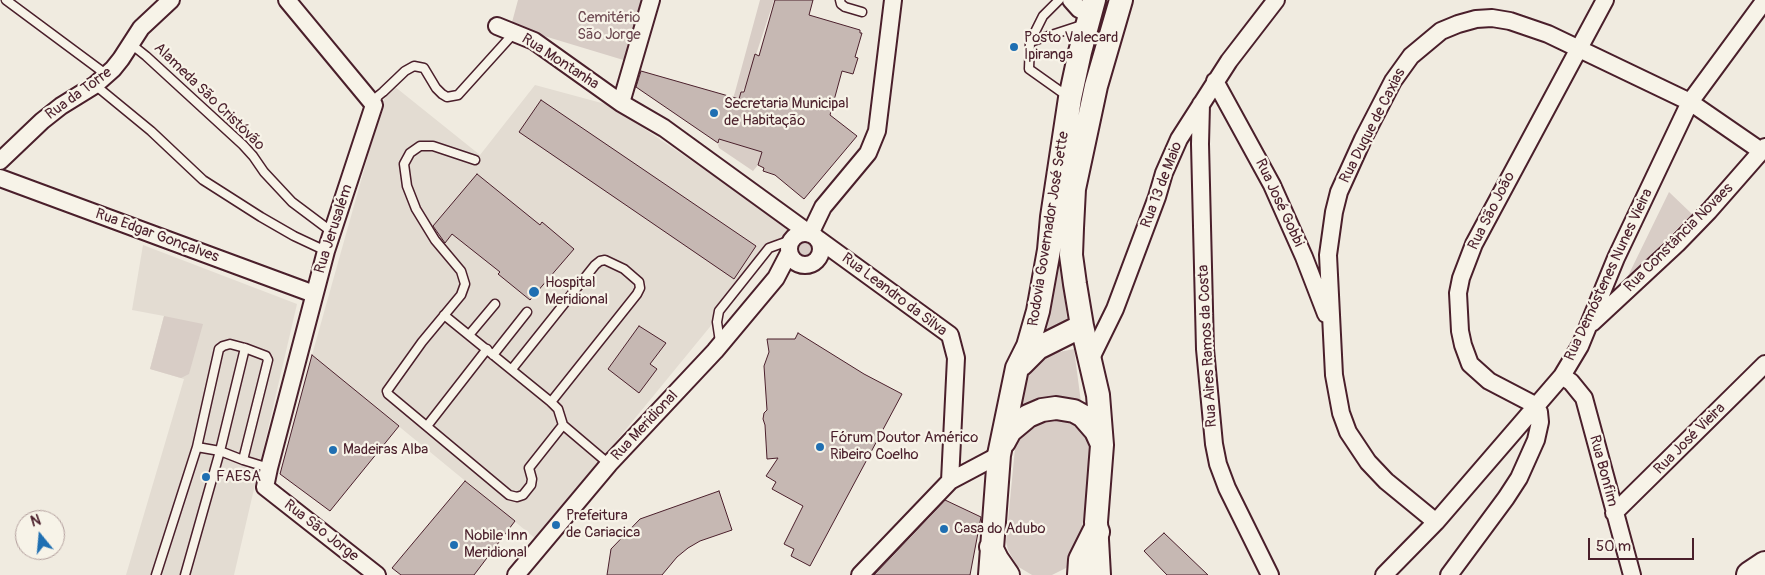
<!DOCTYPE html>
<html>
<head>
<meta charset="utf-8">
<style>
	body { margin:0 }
	#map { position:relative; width:1765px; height:575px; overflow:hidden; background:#f0ebe0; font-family:Pangolin,sans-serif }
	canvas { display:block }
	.north { position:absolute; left:15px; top:510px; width:50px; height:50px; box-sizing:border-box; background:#f7f3e8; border:1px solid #b29e9c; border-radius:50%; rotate:343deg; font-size:14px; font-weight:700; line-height:20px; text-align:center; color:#4a1f2b }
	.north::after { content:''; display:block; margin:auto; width:18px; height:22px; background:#1f6fb2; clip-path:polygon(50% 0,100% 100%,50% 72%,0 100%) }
	.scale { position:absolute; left:1588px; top:538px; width:106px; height:22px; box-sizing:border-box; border:2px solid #4a1f2b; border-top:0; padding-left:6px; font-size:15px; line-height:18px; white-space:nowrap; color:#4a1f2b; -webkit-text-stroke:4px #f7f3e8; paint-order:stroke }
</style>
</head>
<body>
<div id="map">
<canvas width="1765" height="575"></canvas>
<div class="north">N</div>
<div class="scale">50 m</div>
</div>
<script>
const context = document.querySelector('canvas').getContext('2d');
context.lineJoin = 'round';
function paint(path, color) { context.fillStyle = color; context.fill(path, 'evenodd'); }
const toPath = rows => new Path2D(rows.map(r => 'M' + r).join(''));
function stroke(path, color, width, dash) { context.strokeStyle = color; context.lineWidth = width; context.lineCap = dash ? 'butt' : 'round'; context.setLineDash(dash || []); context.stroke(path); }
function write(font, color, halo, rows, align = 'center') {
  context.font = font + ' Pangolin,sans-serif'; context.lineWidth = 4.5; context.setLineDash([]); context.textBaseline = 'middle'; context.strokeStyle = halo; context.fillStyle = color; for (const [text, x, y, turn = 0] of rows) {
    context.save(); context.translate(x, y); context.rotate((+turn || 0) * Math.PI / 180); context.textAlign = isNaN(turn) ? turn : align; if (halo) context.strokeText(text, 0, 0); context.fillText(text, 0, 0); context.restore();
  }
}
paint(toPath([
	[535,85,609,105,791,228,536,539,312,355,384,99,394,86,480,155],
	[143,245,297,304,234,575,126,575,184,379,150,369,164,316,132,310]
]), '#e3dcd2');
paint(toPath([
	[518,0,647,0,630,62,511,26],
	[760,0,774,0,745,88,741,92,727,141,762,151,758,165,753,171,719,148,718,145,735,92],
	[1669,192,1692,214,1627,278],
	[1056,231,1068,326,1041,339],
	[801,234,821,248,817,259,807,265,798,263,794,260,789,248,794,238],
	[164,316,203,324,189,374,181,378,150,369],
	[1074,349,1082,410,1012,419,1022,381,1031,363,1054,353],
	[1062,416,1081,426,1094,452,1079,546,1072,562,1066,568,1052,575,1032,575,1017,566,1008,550,1006,542,1015,448,1018,438,1032,423]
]), '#d8cdc6');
const building = toPath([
	[775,0,813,0,809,15,860,30,860,33,862,33,855,57,858,58,853,74,842,71,830,115,857,136,804,199,775,175,763,171,764,168,758,165,762,152,719,139,718,143,636,87,641,71,739,99,741,92,744,92,755,54,759,56,775,0],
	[541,100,756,246,734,279,519,132,541,100],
	[477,174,540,225,542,222,574,249,530,300,498,274,500,272,452,234,445,243,433,226,477,174],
	[639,326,666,343,650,364,657,369,639,393,608,369,639,326],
	[798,333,864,374,902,394,810,566,791,556,794,549,784,544,803,506,772,489,776,482,766,476,778,458,767,459,765,425,763,419,764,413,767,410,764,366,769,352,767,339,795,339,798,333],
	[312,355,399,426,330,511,280,474,312,355],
	[465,481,515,521,474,575,401,575,392,568,465,481],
	[719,491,732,530,700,541,688,548,677,557,662,575,607,575,611,549,640,519,719,491],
	[945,500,981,517,970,575,874,575,945,500],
	[1164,533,1208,575,1167,575,1144,551,1164,533]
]);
paint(building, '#c6b8b3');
stroke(building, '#4a1f2b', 1);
const service = toPath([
	[6,0,107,75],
	[840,0,841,4,845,7,862,12],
	[1059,0,1043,16,1030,42,1029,69,1067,96],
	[1030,42,1085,24],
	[131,44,146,56,243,145,253,156,264,172,292,202,332,232],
	[95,85,151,131,203,180,261,217,294,236,326,251],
	[374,105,378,96,383,92,405,71,414,66,424,68,436,88,442,94,447,97,458,95,514,33],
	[475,160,433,146,420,146,410,153,404,164,407,186,416,209,435,240,461,271,465,284,461,295,422,342,387,391,388,394,509,495,517,497,523,495,531,485,532,479,529,468,563,425],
	[444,315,551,402,558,409,563,425,609,464],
	[469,335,495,304],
	[720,342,717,322,719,311,769,248,791,240],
	[493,355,527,312],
	[512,369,595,265,600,261,605,260,624,269,639,282,640,288,637,294,551,402],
	[427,426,487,349],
	[243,460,268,360,266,356,245,348],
	[156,575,197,447],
	[185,575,220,451,245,348,230,344,223,346,219,349,197,447,220,451,243,460,269,468]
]);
const minor = toPath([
	[287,0,374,105,326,251,269,468,265,487,377,575],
	[1071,0,1079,9,1090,15],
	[497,26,534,41,621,103,664,128,810,234,823,207,868,153,877,131,893,0],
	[1215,81,1272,185,1304,257,1326,314],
	[621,103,651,0],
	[1201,104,1200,144,1205,349,1214,444,1218,464,1227,488,1270,575],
	[0,161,42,121,61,106,95,85,113,69,121,59,141,28,171,0],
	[0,178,314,294],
	'789 249a16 16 0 1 1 32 0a16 16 0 1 1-32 0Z',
	[818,239,950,335,956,358,950,481],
	[1592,323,1677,244,1709,211,1765,147],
	[1090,360,1115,309,1157,197,1164,173,1179,139,1229,61,1276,0],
	[1562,376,1571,382,1584,398,1632,575],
	[1614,513,1765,364],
	[1436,522,1386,481,1368,462,1348,432,1341,413,1334,375,1328,255,1334,212,1339,192,1363,139,1393,81,1411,56,1441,31,1458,24,1476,19,1492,18,1510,21,1548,34,1690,102,1761,151],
	[516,575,609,464,715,351,776,278,789,253],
	[860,575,950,481,999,455],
	[1384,575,1436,522,1562,376,1580,346,1616,258,1690,102,1765,0],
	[1449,575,1506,498,1519,478,1536,440,1540,422,1539,412,1535,405,1489,381,1470,364,1463,345,1460,331,1458,293,1461,278,1474,244,1605,0]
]);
const secondary = toPath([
	[1022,364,1038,348,1082,326],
	[1004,442,1010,431,1028,416,1042,410,1056,408,1074,411,1083,416,1096,431,1101,442],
	[991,547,997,559,1008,575],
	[990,575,999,455,1017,368,1028,346,1038,311,1049,250,1052,217,1070,98,1080,52,1094,0],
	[1099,575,1096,522,1102,445,1098,395,1082,326,1075,284,1071,255,1072,228,1074,189,1096,86,1121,0]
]);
const primary = toPath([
	[1081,575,1082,560,1096,532],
	[1750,575,1765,565]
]);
stroke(service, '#4a1f2b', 11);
stroke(minor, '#4a1f2b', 20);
stroke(secondary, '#4a1f2b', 26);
stroke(primary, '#4a1f2b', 30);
stroke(service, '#f7f3e8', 8);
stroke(minor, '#f7f3e8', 16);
stroke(secondary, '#f7f3e8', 22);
stroke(primary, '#f7f3e8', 26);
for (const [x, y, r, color] of [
	[1014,47,5,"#1f6fb2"],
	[714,113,5,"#1f6fb2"],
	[534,292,6,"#1f6fb2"],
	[820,447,5,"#1f6fb2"],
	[333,450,5,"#1f6fb2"],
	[206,477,5,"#1f6fb2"],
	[556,525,5,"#1f6fb2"],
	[944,529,5,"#1f6fb2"],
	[454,545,5,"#1f6fb2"]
]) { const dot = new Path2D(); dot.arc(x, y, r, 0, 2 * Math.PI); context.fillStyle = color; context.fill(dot); stroke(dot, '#f7f3e8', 2); }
write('15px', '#6e4a52', '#f7f3e8', [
	["Cemitério",609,18],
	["São Jorge",609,35]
]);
write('15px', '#4a1f2b', '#f7f3e8', [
	["Posto Valecard",1024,38],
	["Ipiranga",1024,55],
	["Secretaria Municipal",724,104],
	["de Habitação",724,121],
	["Hospital",545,283],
	["Meridional",545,300],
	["Fórum Doutor Américo",830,438],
	["Ribeiro Coelho",830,455],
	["Madeiras Alba",343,450],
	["FAESA",216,477],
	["Prefeitura",566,516],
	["de Cariacica",566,533],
	["Casa do Adubo",954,529],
	["Nobile Inn",464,536],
	["Meridional",464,553]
], 'left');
write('15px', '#4a1f2b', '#f7f3e8', [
	["Rua Montanha",560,62,33],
	["Rua da Torre",79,94,-36],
	["Alameda São Cristóvão",209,97,44],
	["Rua Duque de Caxias",1373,126,-63],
	["Rua 13 de Maio",1162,185,-69],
	["Rua José Gobbi",1279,203,65],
	["Rua São João",1492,211,-63],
	["Rua Jerusalém",334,229,-72],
	["Rodovia Governador José Sette",1049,229,-81],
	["Rua Edgar Gonçalves",157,236,20],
	["Rua Constância Novaes",1679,238,-45],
	["Rua Demóstenes Nunes Vieira",1609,275,-65],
	["Rua Leandro da Silva",894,295,37],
	["Rua Aires Ramos da Costa",1208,346,-93],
	["Rua Meridional",645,426,-47],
	["Rua José Vieira",1690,439,-45],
	["Rua Bonfim",1603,471,75],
	["Rua São Jorge",321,531,38]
]);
</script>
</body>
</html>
